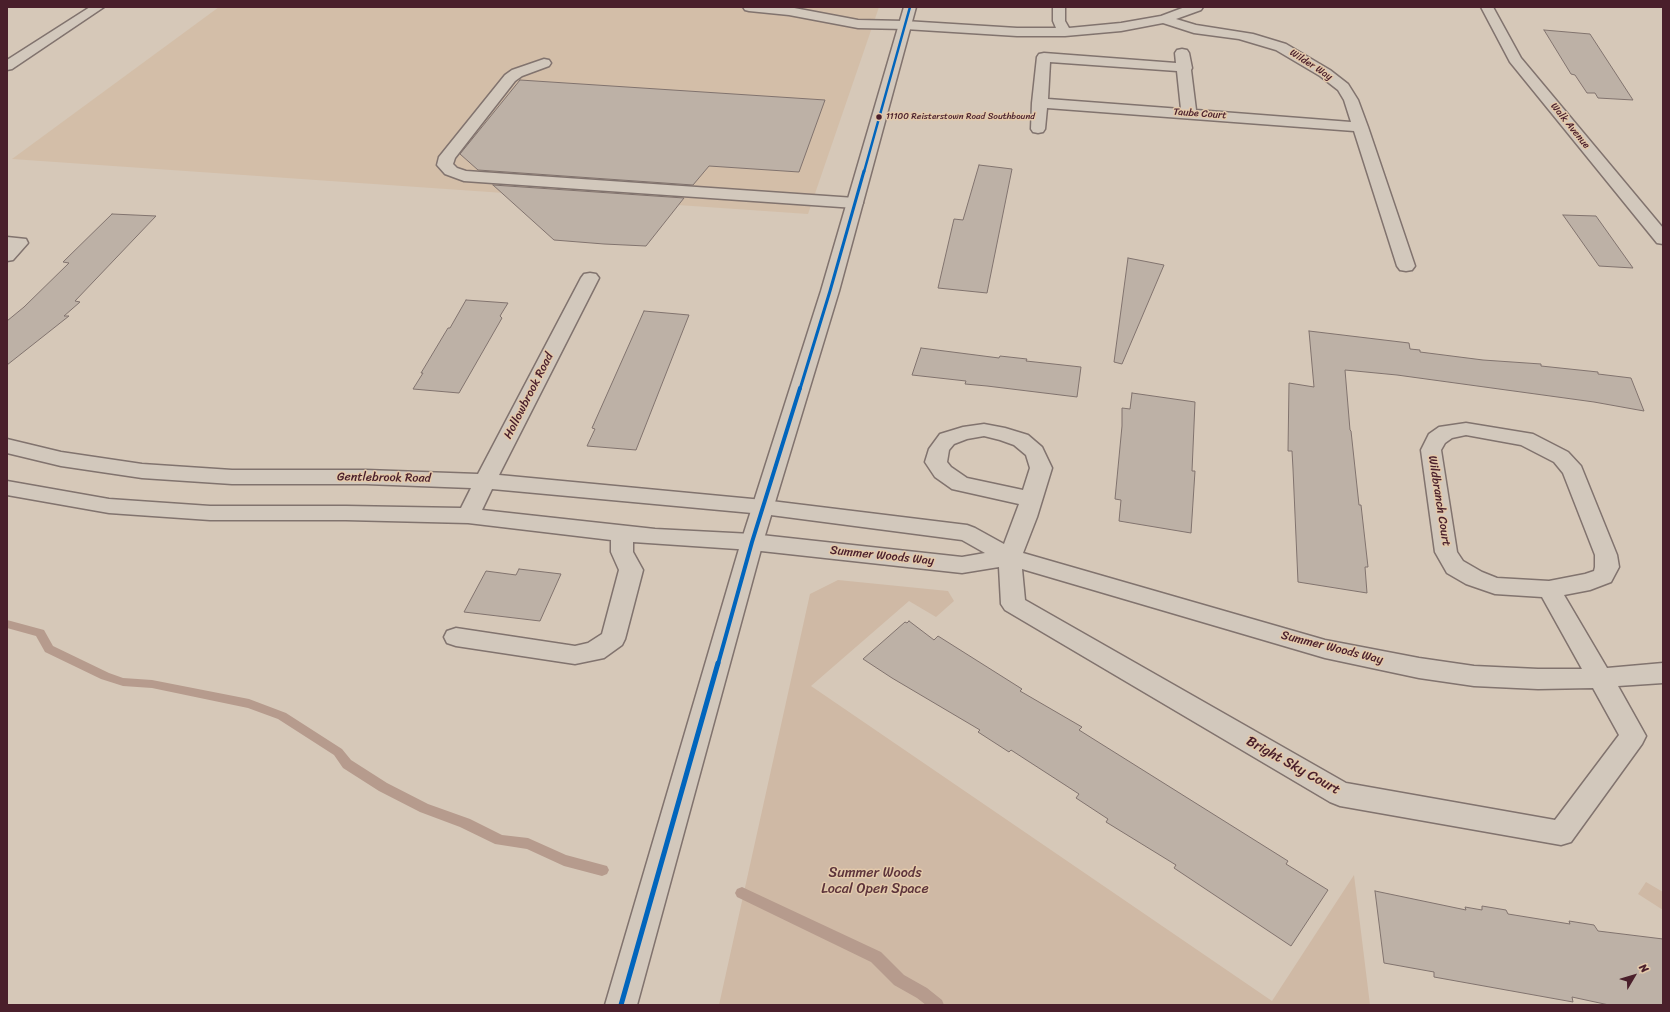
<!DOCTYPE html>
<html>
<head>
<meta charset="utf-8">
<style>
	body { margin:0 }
	#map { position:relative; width:1670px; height:1012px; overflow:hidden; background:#d6c8b8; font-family:Sriracha,sans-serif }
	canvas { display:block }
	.frame { position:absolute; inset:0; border:8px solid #4a1f2b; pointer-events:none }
	.north { position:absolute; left:1614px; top:956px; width:40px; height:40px; -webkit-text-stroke:3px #e3c9ab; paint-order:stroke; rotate:52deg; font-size:11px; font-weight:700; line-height:16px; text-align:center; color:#4a1f2b }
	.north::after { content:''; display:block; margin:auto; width:14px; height:18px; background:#4a1f2b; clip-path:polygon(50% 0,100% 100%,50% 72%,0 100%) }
</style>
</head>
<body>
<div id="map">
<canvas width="1670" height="1012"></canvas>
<div class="frame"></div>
<div class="north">N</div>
</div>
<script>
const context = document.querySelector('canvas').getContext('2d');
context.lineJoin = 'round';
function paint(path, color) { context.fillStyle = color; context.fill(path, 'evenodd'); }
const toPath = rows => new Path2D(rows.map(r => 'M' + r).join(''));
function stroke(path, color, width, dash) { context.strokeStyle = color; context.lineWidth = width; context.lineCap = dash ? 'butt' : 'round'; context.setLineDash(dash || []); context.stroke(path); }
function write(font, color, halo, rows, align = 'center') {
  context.font = font + ' Sriracha,sans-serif'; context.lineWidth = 3; context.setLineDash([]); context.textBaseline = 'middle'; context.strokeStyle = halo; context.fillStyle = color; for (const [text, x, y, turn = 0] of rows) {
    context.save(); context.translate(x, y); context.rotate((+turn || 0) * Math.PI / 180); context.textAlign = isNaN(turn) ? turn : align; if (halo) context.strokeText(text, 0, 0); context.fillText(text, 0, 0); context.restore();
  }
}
paint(toPath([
	[219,7,879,7,808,214,12,159]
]), '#d3bea8');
paint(toPath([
	[838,580,948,591,954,601,936,617,909,601,811,686,1272,1001,1354,875,1370,1005,719,1005,810,594],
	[1646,882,1663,892,1663,910,1638,894]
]), '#cfb9a5');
paint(toPath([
	[7,620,44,630,53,646,109,673,123,678,152,680,249,699,286,713,342,749,351,760,387,783,428,804,470,819,502,835,528,838,566,855,607,866,609,870,607,874,602,876,564,866,527,849,495,844,460,827,420,812,379,791,343,768,334,755,278,719,248,708,152,688,123,686,101,679,45,652,36,636,7,628,7,620],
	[742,887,881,952,904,975,927,988,942,1000,944,1005,926,1005,917,998,894,985,871,962,737,897,735,893,737,889,742,887]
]), '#b69b8d');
const building = toPath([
	[1544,30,1590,34,1633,100,1598,98,1595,93,1587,93,1575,75,1571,74,1544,30],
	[520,80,825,100,799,172,709,166,693,185,478,170,460,154,520,80],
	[979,165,1012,169,987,293,938,288,954,219,963,220,979,165],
	[493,185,684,198,646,246,604,244,554,240,493,185],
	[112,214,156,216,75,301,80,302,64,316,69,316,7,365,7,321,24,307,69,263,63,262,112,214],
	[1563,215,1596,216,1633,268,1599,266,1563,215],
	[1128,258,1164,265,1122,364,1114,362,1128,258],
	[466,300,508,303,500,316,502,318,459,393,413,389,423,373,421,373,448,328,450,328,466,300],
	[644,311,689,315,636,450,587,446,595,429,592,428,644,311],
	[1309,331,1409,343,1410,349,1420,350,1420,352,1483,360,1541,364,1541,366,1598,372,1598,374,1631,378,1644,411,1594,402,1397,375,1345,370,1350,430,1351,431,1359,505,1361,505,1368,567,1365,567,1367,593,1298,582,1293,469,1292,451,1288,451,1289,383,1314,387,1309,331],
	[921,348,999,358,1000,356,1027,359,1026,361,1081,367,1077,397,987,386,965,384,966,381,912,375,921,348],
	[1132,393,1195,402,1192,471,1195,471,1191,533,1119,521,1121,500,1115,499,1122,426,1122,408,1130,409,1132,393],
	[519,569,561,574,540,621,464,612,486,571,516,575,519,569],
	[909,621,934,640,938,636,1022,689,1020,691,1082,727,1079,730,1288,861,1286,864,1328,890,1291,946,1174,868,1176,865,1106,822,1108,819,1076,798,1079,794,1011,750,1009,752,978,732,980,730,892,678,863,659,905,622,907,623,909,621],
	[1375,891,1466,910,1465,907,1482,910,1482,906,1506,910,1508,914,1570,924,1569,921,1594,925,1598,931,1663,939,1663,1005,1609,1005,1572,997,1573,1002,1434,977,1434,972,1384,963,1375,891]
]);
paint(building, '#bdb1a6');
stroke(building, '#81736e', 1);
const minor = toPath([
	[90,7,104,7,12,69,7,70,7,60,90,7],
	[743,7,789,7,858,20,905,21,1017,28,1056,28,1053,21,1053,7,1065,7,1065,21,1069,28,1121,23,1161,16,1185,7,1203,7,1201,10,1176,19,1196,25,1253,34,1286,44,1330,70,1348,84,1358,100,1368,127,1415,266,1412,270,1406,271,1400,270,1397,266,1354,131,1047,108,1045,129,1043,132,1038,133,1033,132,1031,129,1032,103,1037,57,1039,54,1044,53,1176,63,1175,53,1177,50,1182,49,1187,50,1189,53,1192,68,1191,70,1196,110,1351,122,1344,100,1338,90,1320,76,1276,50,1239,39,1194,33,1163,23,1121,31,1065,36,1017,36,905,29,858,28,789,15,749,11,745,10,743,7],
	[1050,62,1177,71,1181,109,1048,99,1050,62],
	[1481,7,1493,7,1521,58,1663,228,1663,244,1657,243,1510,62,1481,7],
	[544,59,549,60,551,63,549,66,522,76,515,81,455,158,453,164,457,168,466,171,855,198,861,200,863,203,861,206,855,208,464,181,445,174,437,165,439,157,505,75,512,70,544,59],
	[7,237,26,239,28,243,13,260,7,261,7,237],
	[590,273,596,274,599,278,499,475,763,500,967,525,975,528,1004,544,1019,504,952,489,935,477,925,462,929,449,940,434,963,427,984,424,1005,428,1028,435,1042,447,1052,468,1037,517,1023,553,1325,640,1419,658,1474,666,1538,669,1582,669,1542,597,1495,594,1466,584,1447,573,1435,552,1421,450,1429,434,1439,427,1466,423,1533,434,1568,452,1581,466,1617,555,1619,567,1611,582,1590,590,1564,595,1607,668,1663,663,1663,683,1618,686,1646,736,1642,744,1571,842,1561,845,1340,806,1330,802,1005,610,1001,604,999,567,962,573,752,550,633,542,633,552,643,570,625,639,622,645,604,658,575,664,456,646,447,643,444,637,447,631,456,628,575,646,588,643,602,634,619,570,611,552,611,540,468,523,346,520,210,520,109,513,7,495,7,481,109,499,210,506,346,506,461,508,471,488,366,484,232,484,142,478,61,466,7,453,7,439,61,452,142,464,232,470,366,470,478,474,581,278,584,274,590,273],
	[1466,435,1521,445,1554,462,1563,473,1595,555,1595,567,1594,571,1585,574,1549,581,1497,578,1482,572,1463,561,1457,552,1441,450,1445,443,1452,438,1466,435],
	[984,436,1000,440,1014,445,1026,455,1030,468,1023,490,967,478,951,467,947,462,949,450,954,444,967,439,984,436],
	[492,489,763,514,962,540,985,553,962,557,752,534,655,529,482,510,492,489],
	[1022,569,1325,658,1419,678,1474,686,1538,689,1593,688,1619,735,1555,820,1346,783,1025,600,1022,569]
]);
const major = toPath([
	[904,7,916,7,839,291,763,542,637,1005,605,1005,741,542,821,291,904,7]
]);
stroke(minor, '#81736e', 3);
stroke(major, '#81736e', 3);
paint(minor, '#d2c8bc');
paint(major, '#d2c8bc');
stroke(toPath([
	[864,172,910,7]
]), '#0065bd', 2.5);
stroke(toPath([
	[800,389,830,291,864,171]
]), '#0065bd', 3);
stroke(toPath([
	[718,664,752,542,800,388]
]), '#0065bd', 4);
stroke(toPath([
	[621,1005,718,663]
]), '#0065bd', 5);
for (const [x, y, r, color] of [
	[879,117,3.5,"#4a1f2b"]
]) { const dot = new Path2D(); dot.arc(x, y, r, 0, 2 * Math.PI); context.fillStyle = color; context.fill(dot); stroke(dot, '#e3c9ab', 1.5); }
write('9px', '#4a1f2b', '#e3c9ab', [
	["11100 Reisterstown Road Southbound",886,117]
], 'left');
write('10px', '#4a1f2b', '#e3c9ab', [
	["Wilder Way",1311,65,33],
	["Taube Court",1200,114,4],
	["Walk Avenue",1570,126,51]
]);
write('12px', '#4a1f2b', '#e3c9ab', [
	["Hollowbrook Road",529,396,-63],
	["Gentlebrook Road",384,478,1],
	["Wildbranch Court",1439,501,81],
	["Summer Woods Way",882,556,6],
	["Summer Woods Way",1332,648,14]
]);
write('14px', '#4a1f2b', '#e3c9ab', [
	["Bright Sky Court",1293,766,29]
]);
write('14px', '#5d343b', '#e3c9ab', [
	["Summer Woods",875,873],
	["Local Open Space",875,889]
]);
</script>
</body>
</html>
